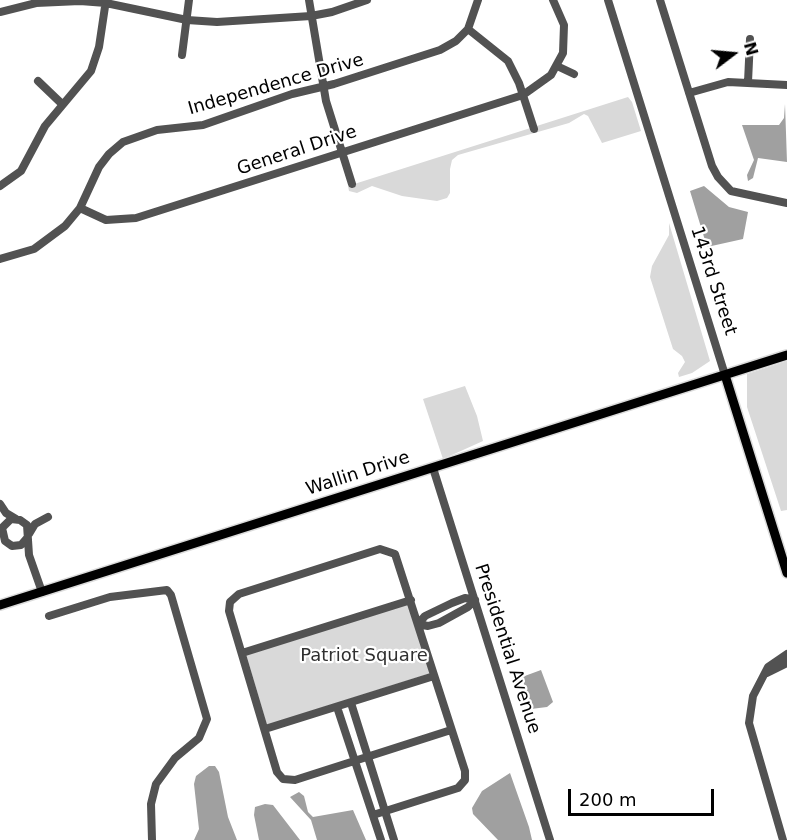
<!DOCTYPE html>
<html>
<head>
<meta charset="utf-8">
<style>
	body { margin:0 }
	#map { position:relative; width:787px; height:840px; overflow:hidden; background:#fff; font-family:"DejaVu Sans",sans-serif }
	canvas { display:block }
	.north { position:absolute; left:703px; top:24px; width:60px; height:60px; -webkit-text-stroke:4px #fff; paint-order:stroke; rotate:74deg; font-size:16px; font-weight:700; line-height:24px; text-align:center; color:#000 }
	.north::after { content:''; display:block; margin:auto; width:21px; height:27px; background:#000; clip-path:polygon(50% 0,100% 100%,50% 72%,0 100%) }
	.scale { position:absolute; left:568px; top:789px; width:146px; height:27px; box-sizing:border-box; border:3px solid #000; border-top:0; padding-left:8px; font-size:18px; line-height:21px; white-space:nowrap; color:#000; -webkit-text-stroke:4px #fff; paint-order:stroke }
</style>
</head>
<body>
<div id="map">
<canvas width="787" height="840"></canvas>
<div class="north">N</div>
<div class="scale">200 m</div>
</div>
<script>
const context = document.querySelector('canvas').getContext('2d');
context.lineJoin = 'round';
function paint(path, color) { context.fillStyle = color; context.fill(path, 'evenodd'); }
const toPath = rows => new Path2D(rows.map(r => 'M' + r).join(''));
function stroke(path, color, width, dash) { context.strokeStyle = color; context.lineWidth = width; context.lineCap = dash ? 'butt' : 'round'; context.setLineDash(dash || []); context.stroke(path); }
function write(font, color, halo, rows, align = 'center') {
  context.font = font + ' "DejaVu Sans",sans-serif'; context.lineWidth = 4.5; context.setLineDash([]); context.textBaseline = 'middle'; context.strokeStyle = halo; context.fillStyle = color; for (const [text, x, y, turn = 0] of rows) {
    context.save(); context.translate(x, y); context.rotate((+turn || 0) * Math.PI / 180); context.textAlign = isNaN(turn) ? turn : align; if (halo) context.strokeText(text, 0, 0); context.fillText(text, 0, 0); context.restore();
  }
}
paint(toPath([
	[628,97,632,102,641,131,602,143,588,116,584,114,569,123,458,155,452,160,450,169,450,193,447,198,437,201,402,196,372,186,357,193,349,191,348,186],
	[669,223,710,361,692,373,679,377,678,373,685,362,682,356,673,349,650,277,652,266,669,235],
	[787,361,787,510,781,511,747,407,747,374],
	[465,386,477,416,483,441,443,459,423,399],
	[410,602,431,673,267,725,246,654]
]), '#d9d9d9');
paint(toPath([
	[785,104,787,162,758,158,753,178,748,181,747,175,754,160,742,125,779,125,784,118],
	[704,186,729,207,748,212,743,239,707,247,690,191],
	[541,670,553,702,547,707,531,709,522,677],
	[209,766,215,766,219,772,228,817,237,840,194,840,199,829,194,784,196,776],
	[510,773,529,827,532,840,498,840,473,814,472,808,482,791],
	[299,792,304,796,308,812,313,817,353,810,366,840,317,840,311,820,290,797],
	[265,804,273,805,300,840,259,840,254,815,255,807]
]), '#a0a0a0');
const major = toPath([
	[725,375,787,573],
	[0,605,787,355]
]);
stroke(major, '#dbdbdb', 12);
stroke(toPath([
	[309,0,326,101,352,184],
	[608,0,725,375],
	[660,0,712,166,718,177,731,191,787,203],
	[0,12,36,3,80,1,106,3,187,20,217,22,311,16,332,12,367,0],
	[468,29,508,61,519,83,534,129],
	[182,55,189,0],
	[557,66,574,74],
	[38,81,62,104],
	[748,82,750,39],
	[689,93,728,82,787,85],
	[0,186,21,171,45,126,91,71,99,47,106,0],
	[80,208,106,220,136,218,523,95,551,75,563,53,564,25,553,0],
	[0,259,34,249,65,226,80,208,99,167,109,154,123,142,157,130,203,125,292,94,334,84,440,50,456,41,468,29,478,0],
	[433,468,550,840],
	[0,504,6,513,16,519],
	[29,534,35,524,48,517],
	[27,538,21,545,12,546,5,541,2,528,11,519,20,520,27,525,29,555,42,592],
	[49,616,110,597,167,590,171,595,207,719,199,738,175,758,156,784,151,804,152,840],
	[418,624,428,626,439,623,468,607,475,600],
	[418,624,425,616,452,603,465,598,475,600],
	[242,653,411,600],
	[767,673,787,663],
	[351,703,394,840],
	[337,707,381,840],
	[265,729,434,676],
	[373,815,458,788,465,780,465,771,395,554,380,549,239,594,230,602,229,611,277,772,283,779,295,780,451,730],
	[783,840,749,723,753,696,768,667,787,654]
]), '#525252', 8);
stroke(major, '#000', 9);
write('18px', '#000', '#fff', [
	["Independence Drive",276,85,-16],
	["General Drive",297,151,-18],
	["143rd Street",713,281,72],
	["Wallin Drive",358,474,-18],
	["Presidential Avenue",507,649,72]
]);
write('18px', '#303030', '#fff', [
	["Patriot Square",364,656]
]);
</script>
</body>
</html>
